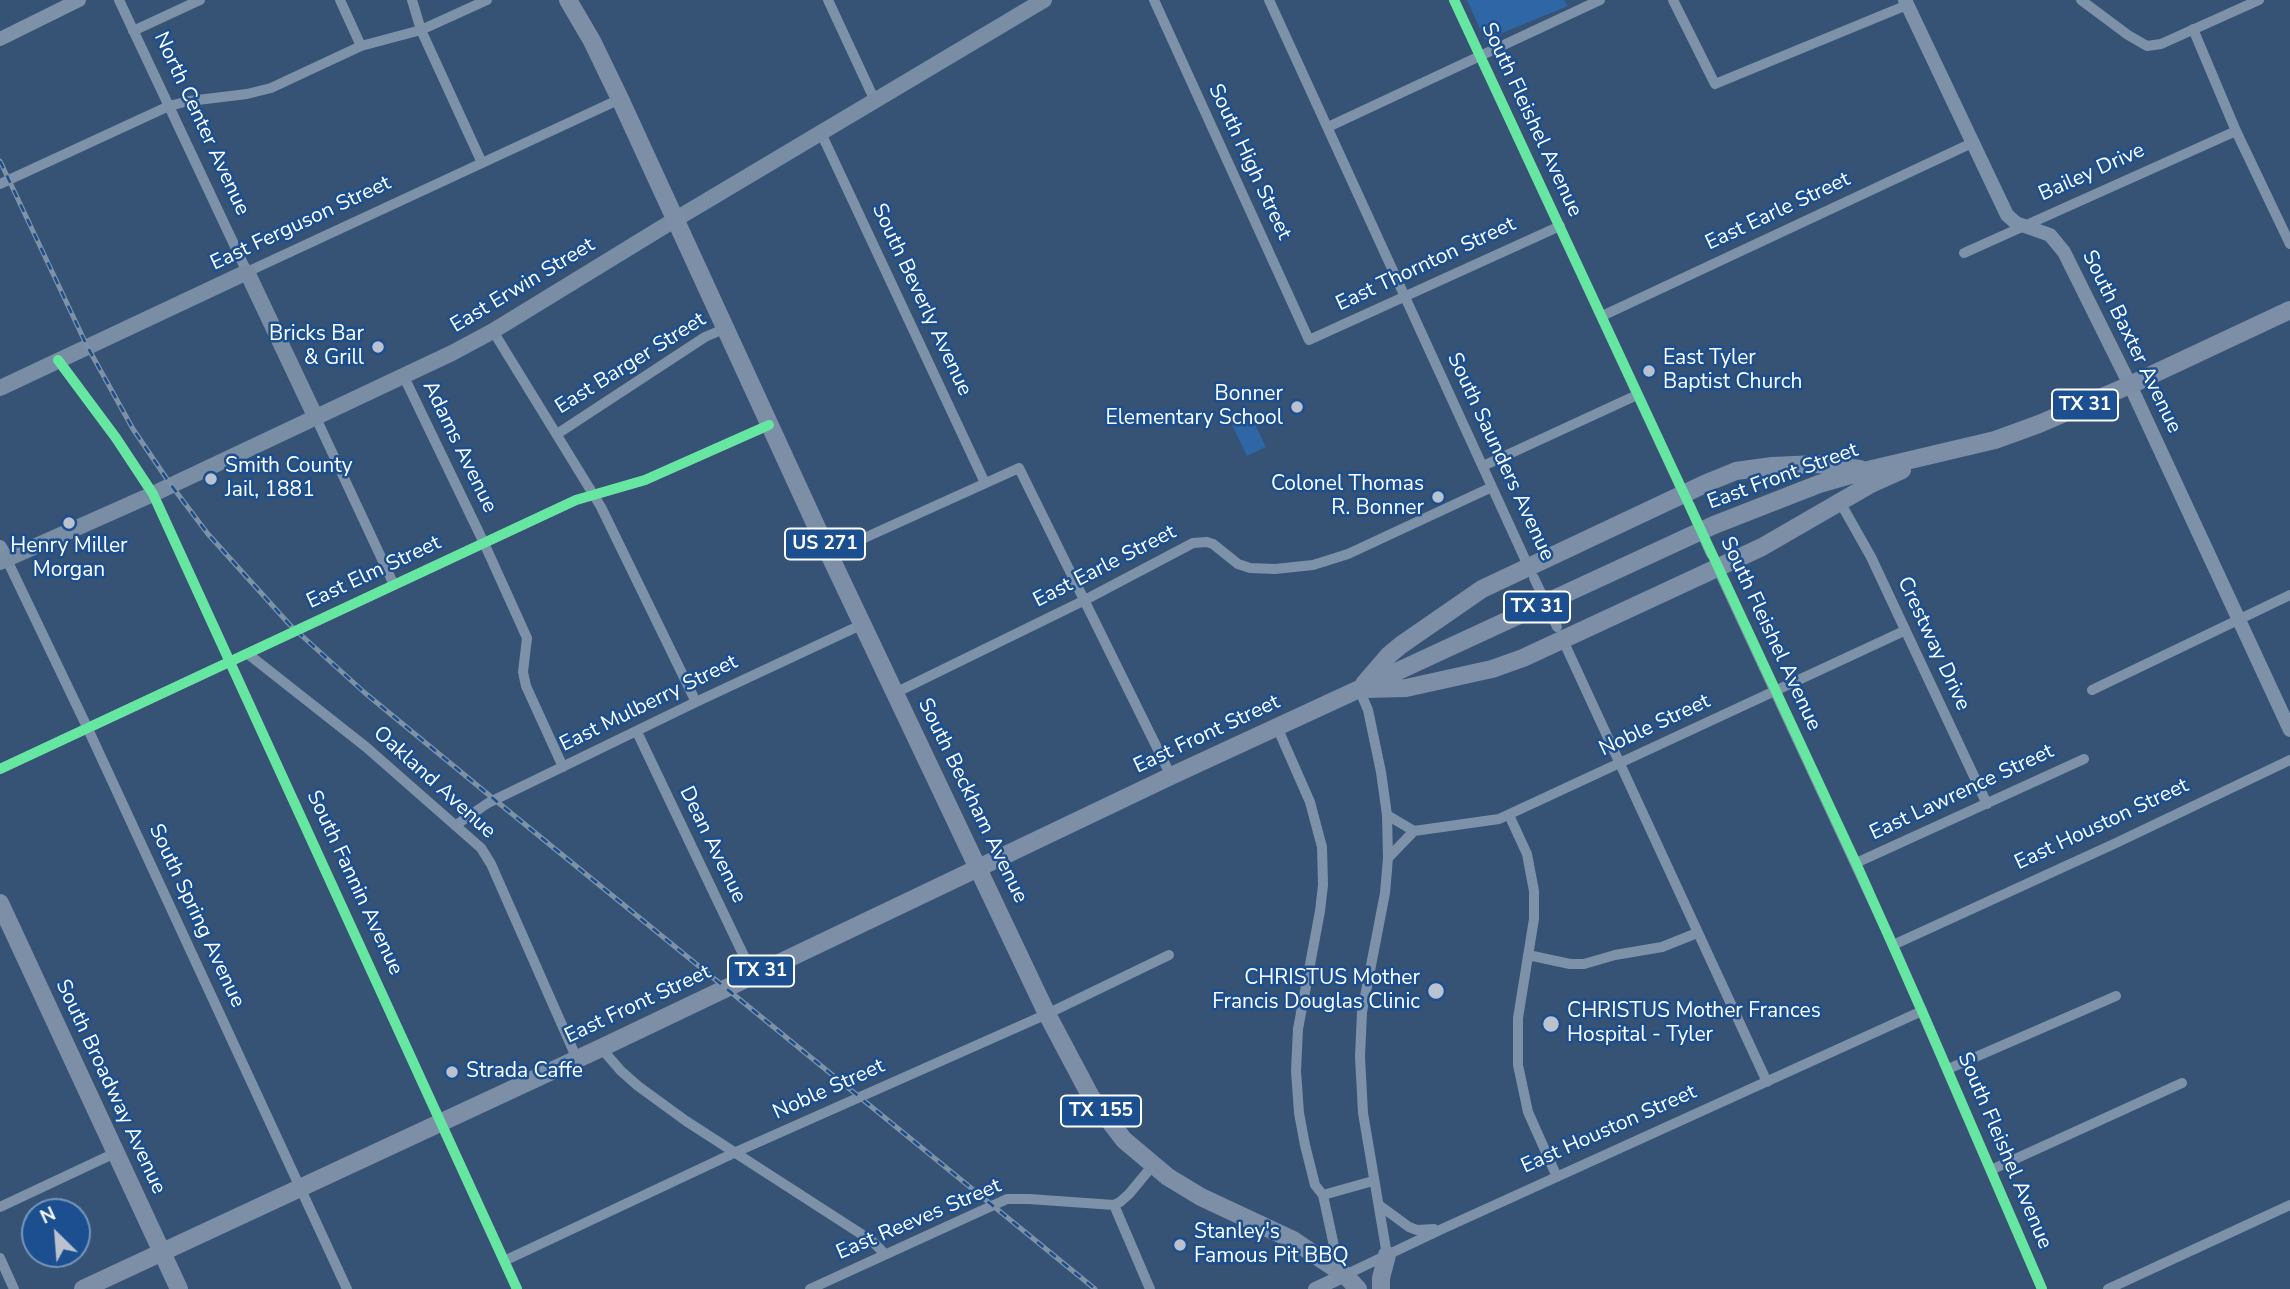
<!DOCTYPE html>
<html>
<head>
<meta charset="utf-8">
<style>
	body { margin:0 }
	#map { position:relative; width:2290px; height:1289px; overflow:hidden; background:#365274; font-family:"Nunito Sans",sans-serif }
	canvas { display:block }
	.north { position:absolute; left:21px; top:1198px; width:70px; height:70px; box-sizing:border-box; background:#1b4f8f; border:2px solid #7695bc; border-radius:50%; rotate:335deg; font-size:19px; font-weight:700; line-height:28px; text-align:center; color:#fff }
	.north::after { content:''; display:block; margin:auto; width:24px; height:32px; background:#b9c2ce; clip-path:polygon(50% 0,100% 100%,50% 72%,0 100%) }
</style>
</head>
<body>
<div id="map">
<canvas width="2290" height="1289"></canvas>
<div class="north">N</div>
</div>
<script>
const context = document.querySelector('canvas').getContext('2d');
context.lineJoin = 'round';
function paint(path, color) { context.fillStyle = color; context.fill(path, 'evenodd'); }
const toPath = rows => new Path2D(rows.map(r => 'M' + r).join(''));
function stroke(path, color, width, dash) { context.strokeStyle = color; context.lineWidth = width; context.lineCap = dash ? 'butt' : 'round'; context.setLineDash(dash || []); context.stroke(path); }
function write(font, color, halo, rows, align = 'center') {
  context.font = font + ' "Nunito Sans",sans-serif'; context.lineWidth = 5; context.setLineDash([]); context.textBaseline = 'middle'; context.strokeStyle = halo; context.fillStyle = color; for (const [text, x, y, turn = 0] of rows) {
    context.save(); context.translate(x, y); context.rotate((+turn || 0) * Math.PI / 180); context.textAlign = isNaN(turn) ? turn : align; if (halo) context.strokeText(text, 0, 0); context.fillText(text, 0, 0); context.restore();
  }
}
paint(toPath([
	[1467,0,1564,0,1568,6,1485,40],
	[1251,416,1266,447,1247,456,1232,425]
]), '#2f66a5');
stroke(toPath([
	[119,0,247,272,620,99],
	[340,0,361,46],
	[412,0,421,30,482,163],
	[828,0,875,101],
	[1154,0,1309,340,1560,226],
	[1269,0,1530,570],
	[1454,0,1686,499],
	[1673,0,1715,84,1907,5],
	[2081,0,2128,35,2147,46,2161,44,2259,0],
	[2193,29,2236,131,2290,244],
	[133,31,200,0],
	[1328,127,1600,0],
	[821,133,985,483],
	[0,184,169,106,189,101,247,94,271,88,361,46,421,30,487,0],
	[1964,253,2236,131],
	[1602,316,1972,143],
	[493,331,601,507,696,702],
	[58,360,116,438,153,494,517,1289],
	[404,377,484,543,527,638,523,672,526,686,563,767],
	[316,418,394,585],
	[557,434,705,337,726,328],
	[1483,466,1637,395],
	[1840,502,1871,557,1987,804],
	[829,554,1019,468,1171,776],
	[7,560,88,729,347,1289],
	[1715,563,1893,945,2042,1289],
	[1561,636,1767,1082],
	[248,654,366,747,481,848,491,864,577,1059],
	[1359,689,1368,710,1381,772,1387,815,1388,858,1385,893,1362,1012,1360,1057,1363,1113,1387,1255],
	[2092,690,2290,595],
	[895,693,1083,601,1193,543,1207,542,1213,544,1238,564,1250,568,1275,569,1313,565,1348,554,1492,487],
	[1277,727,1310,802,1322,847,1323,885,1320,911,1298,1029,1296,1071,1299,1113,1305,1145,1315,1185,1323,1195,1334,1246,1325,1261],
	[637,732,753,975],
	[0,769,576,500,645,480,769,425],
	[1387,815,1414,831],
	[1509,815,1527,854,1534,891,1534,919,1518,1018,1518,1065,1528,1112,1557,1177],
	[456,825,488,803,696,702,863,624],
	[1388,858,1414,831,1499,819,1904,631],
	[1856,863,2084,759],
	[1893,945,2116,843,2290,760],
	[1528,955,1570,964,1584,964,1615,955,1662,947,1697,933],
	[601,1048,621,1071,638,1086,686,1121,872,1241,885,1254],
	[1948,1069,2116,996],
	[1991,1170,2182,1083],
	[1323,1195,1373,1181],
	[1114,1205,1150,1289],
	[1379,1205,1409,1227,1417,1230,1434,1229],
	[0,1207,115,1153],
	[0,1258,14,1289],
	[504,1261,736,1152,1047,1014,1169,955],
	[1345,1275,1442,1229,1922,1011],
	[810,1289,1007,1199,1029,1199,1114,1205,1120,1202,1129,1194,1153,1165],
	[2108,1289,2290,1205]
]), '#7d92a8', 10);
stroke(toPath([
	[1905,0,2007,215,2016,223,2050,235,2064,252,2130,385,2290,730],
	[0,39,79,0],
	[0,547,7,560],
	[1315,1289,1345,1275]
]), '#7d92a8', 14);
stroke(toPath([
	[0,388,247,272,316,418],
	[0,562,153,494,452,353,493,331,676,219,1044,0]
]), '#798da4', 16);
stroke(toPath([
	[568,0,592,41,620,99,829,554,1047,1014,1091,1097,1124,1140,1168,1177,1201,1197,1293,1240,1345,1275,1358,1289],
	[1364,684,1389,655,1401,645,1482,589,1709,482,1736,471,1772,466,1817,464,1860,469],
	[1366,689,1406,688,1492,669,1523,658,1762,547,1871,484,1902,470],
	[0,903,179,1289],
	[83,1289,601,1048,1171,776,1714,525,1819,484,1868,470,1995,440,2039,424,2130,385,2290,310],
	[1381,1289,1381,1278,1387,1255]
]), '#7d8ea7', 18);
const rail = toPath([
	[0,161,87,346,133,429,171,485,208,534,290,625,365,693,495,800,1095,1289]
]);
stroke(rail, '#7e92a7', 5);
stroke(rail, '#1b4f8f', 2.5, [8]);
stroke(toPath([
	[1690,506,1711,554],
	[1534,578,1557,627]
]), '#7d92a8', 10);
stroke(toPath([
	[1454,0,1856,863,1922,1011,2042,1289],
	[58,360,116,438,153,494,517,1289],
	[0,769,576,500,645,480,769,425]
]), '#66e7a1', 10);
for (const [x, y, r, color] of [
	[378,347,7,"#b9c2ce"],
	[1649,371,7,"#b9c2ce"],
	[1297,407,7,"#b9c2ce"],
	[211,479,7,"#b9c2ce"],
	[1438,497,7,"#b9c2ce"],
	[69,523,7,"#b9c2ce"],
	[1436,991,9,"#b9c2ce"],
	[1551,1024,9,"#b9c2ce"],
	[452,1072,7,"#b9c2ce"],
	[1180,1245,7,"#b9c2ce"]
]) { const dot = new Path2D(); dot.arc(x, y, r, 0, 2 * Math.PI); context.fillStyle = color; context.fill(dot); stroke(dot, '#1b4f8f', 2.5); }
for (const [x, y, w] of [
	[2085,405,66],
	[825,544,80],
	[1537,607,66],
	[761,971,66],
	[1101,1111,80]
]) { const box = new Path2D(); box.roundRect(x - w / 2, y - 15.5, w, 31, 5); context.fillStyle = '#1b4f8f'; context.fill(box); stroke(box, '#fff', 2); }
write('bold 19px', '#fff', null, [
	["TX 31",2085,405],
	["US 271",825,544],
	["TX 31",1537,607],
	["TX 31",761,971],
	["TX 155",1101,1111]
]);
write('21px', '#fff', '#1b4f8f', [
	["South Fleishel Avenue",1531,120,65],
	["North Center Avenue",201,124,65],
	["South High Street",1249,162,65],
	["Bailey Drive",2092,173,-24],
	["East Earle Street",1778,212,-25],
	["East Ferguson Street",301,224,-25],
	["East Thornton Street",1426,265,-25],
	["East Erwin Street",523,286,-31],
	["South Beverly Avenue",921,300,65],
	["South Baxter Avenue",2131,342,64],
	["East Barger Street",631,364,-32],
	["Adams Avenue",459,447,64],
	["South Saunders Avenue",1500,457,65],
	["East Front Street",1783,477,-20],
	["East Earle Street",1105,567,-27],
	["East Elm Street",374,573,-25],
	["South Fleishel Avenue",1770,634,65],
	["Crestway Drive",1933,644,65],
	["East Mulberry Street",649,704,-26],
	["Noble Street",1655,726,-25],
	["East Front Street",1207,735,-25],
	["Oakland Avenue",434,783,42],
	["East Lawrence Street",1962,793,-25],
	["South Beckham Avenue",972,801,64],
	["East Houston Street",2102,825,-25],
	["Dean Avenue",712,845,64],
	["South Fannin Avenue",354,883,65],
	["South Spring Avenue",196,916,65],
	["East Front Street",638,1005,-25],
	["South Broadway Avenue",110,1087,65],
	["Noble Street",829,1090,-24],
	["East Houston Street",1609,1130,-24],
	["South Fleishel Avenue",2004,1151,67],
	["East Reeves Street",919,1220,-23]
]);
write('21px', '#fff', '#1b4f8f', [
	["Bricks Bar",364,335,"right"],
	["& Grill",364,359,"right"],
	["East Tyler",1663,359],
	["Baptist Church",1663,383],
	["Bonner",1283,395,"right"],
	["Elementary School",1283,419,"right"],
	["Smith County",225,467],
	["Jail, 1881",225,491],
	["Colonel Thomas",1424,485,"right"],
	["R. Bonner",1424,509,"right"],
	["Henry Miller",69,547,"center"],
	["Morgan",69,571,"center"],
	["CHRISTUS Mother",1420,979,"right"],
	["Francis Douglas Clinic",1420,1003,"right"],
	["CHRISTUS Mother Frances",1567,1012],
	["Hospital - Tyler",1567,1036],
	["Strada Caffe",466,1072],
	["Stanley's",1194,1233],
	["Famous Pit BBQ",1194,1257]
], 'left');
</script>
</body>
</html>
